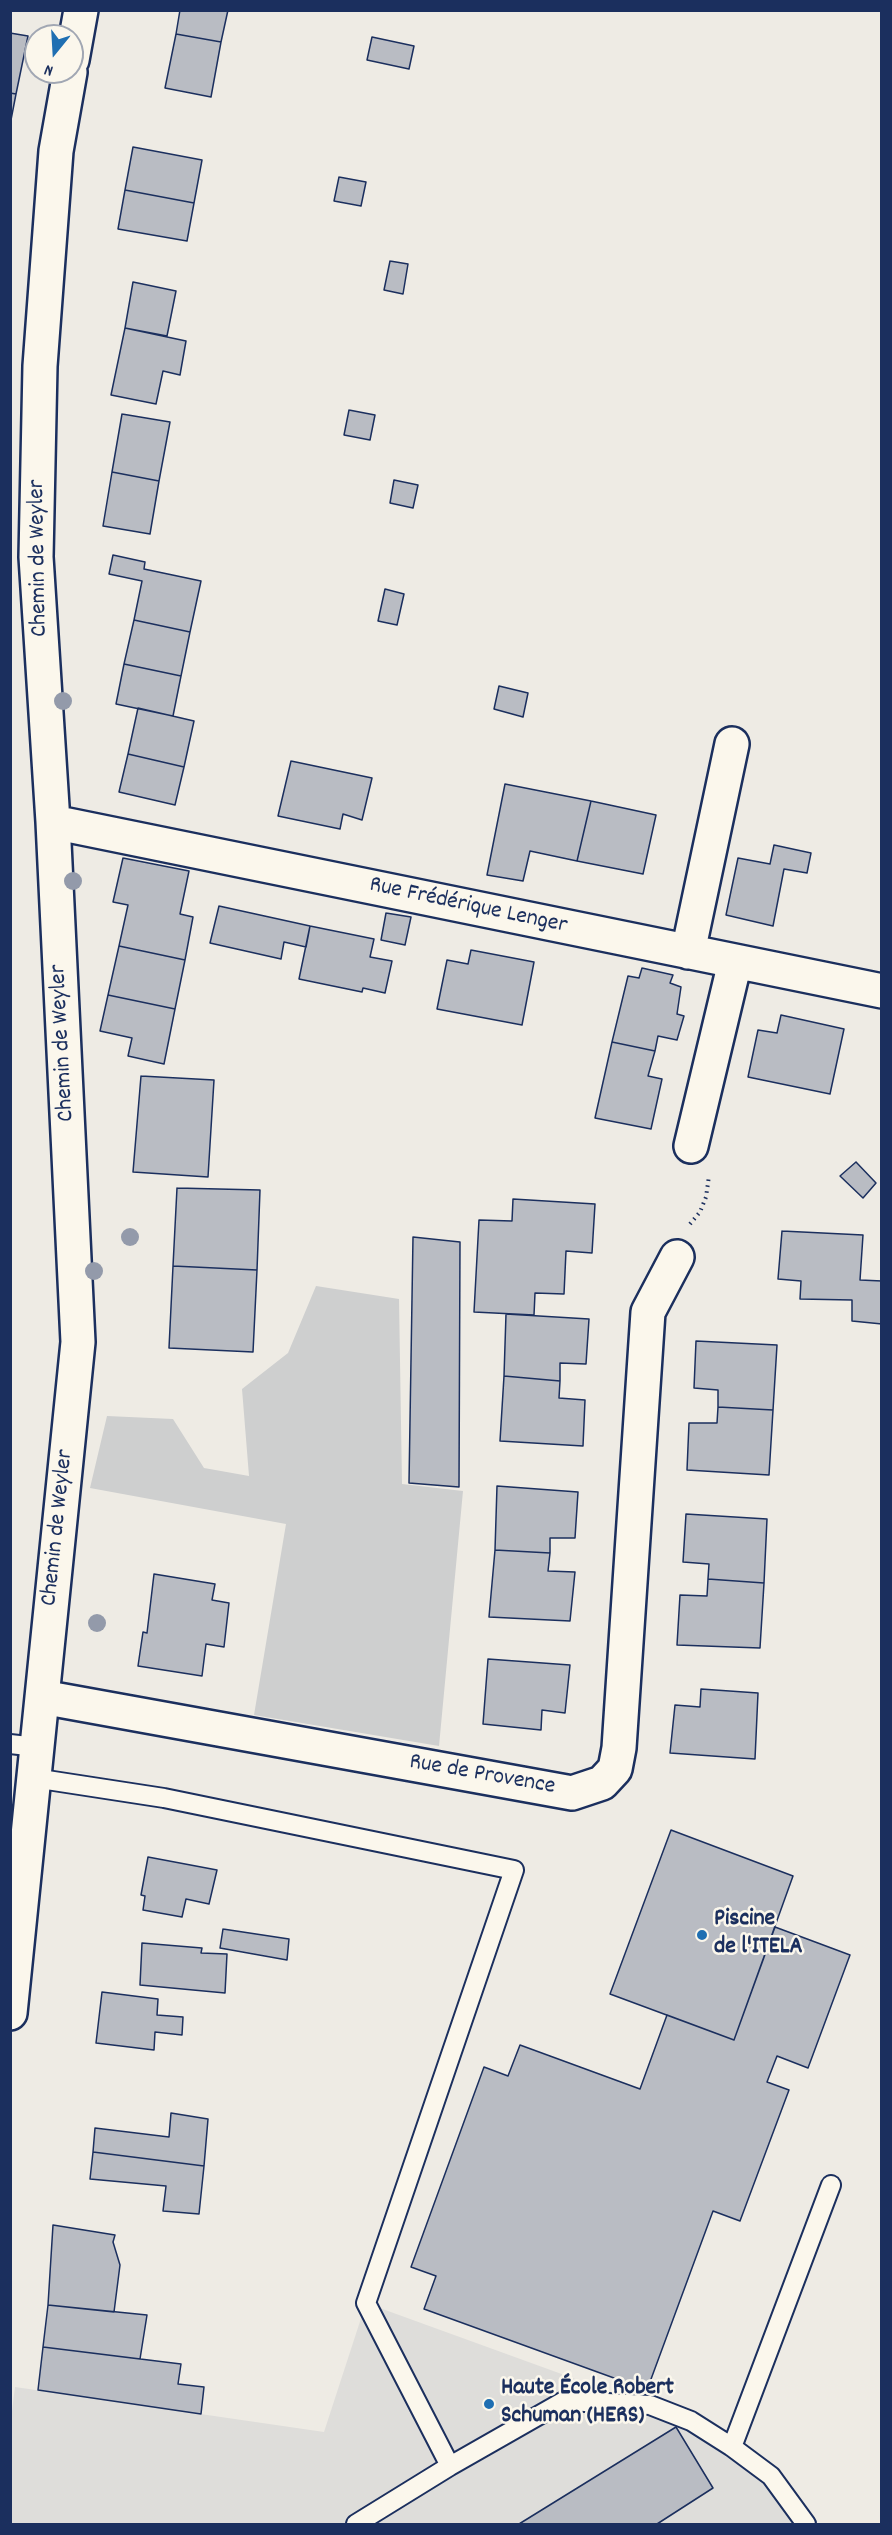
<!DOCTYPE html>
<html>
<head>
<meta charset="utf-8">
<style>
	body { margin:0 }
	#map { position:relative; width:892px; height:2535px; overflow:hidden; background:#eeebe4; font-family:Dekko,sans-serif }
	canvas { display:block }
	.frame { position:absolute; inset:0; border:12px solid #1b2f5e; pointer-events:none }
	.north { position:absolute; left:24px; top:24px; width:60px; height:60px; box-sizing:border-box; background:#fbf7ec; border:2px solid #a1a7b3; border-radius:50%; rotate:198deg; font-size:16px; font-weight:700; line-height:24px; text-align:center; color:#1b2f5e }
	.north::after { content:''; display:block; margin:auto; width:21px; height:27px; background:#1f6fb2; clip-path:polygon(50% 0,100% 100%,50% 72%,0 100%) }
</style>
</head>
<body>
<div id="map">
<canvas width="892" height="2535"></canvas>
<div class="frame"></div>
<div class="north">N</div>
</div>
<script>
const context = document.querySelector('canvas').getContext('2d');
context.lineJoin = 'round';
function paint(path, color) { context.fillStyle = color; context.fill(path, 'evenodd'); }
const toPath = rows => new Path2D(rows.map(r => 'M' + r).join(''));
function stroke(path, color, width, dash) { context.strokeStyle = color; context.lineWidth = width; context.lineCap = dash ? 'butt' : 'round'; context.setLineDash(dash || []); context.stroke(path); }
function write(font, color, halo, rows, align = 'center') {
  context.font = font + ' Dekko,sans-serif'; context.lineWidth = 5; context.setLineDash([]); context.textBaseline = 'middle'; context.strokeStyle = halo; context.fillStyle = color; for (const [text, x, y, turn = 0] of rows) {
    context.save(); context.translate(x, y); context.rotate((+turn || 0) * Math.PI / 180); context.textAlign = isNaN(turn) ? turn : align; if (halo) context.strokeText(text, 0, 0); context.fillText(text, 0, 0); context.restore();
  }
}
paint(toPath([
	[366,2303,691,2421,732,2447,806,2524,11,2524,10,2427,15,2387,324,2432]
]), '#deddda');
paint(toPath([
	[316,1286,399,1299,402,1484,463,1491,439,1746,254,1715,286,1524,90,1488,107,1416,173,1419,204,1468,249,1476,242,1389,288,1353]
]), '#cecfcf');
const building = toPath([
	[180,10,228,10,221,42,176,34,180,10],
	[10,33,28,36,16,94,10,93,10,33],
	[176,34,221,42,211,97,165,88,176,34],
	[372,37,414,46,409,69,367,60,372,37],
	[10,93,16,94,10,125,10,93],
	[133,147,202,160,194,203,125,190,133,147],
	[339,177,366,182,361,206,334,201,339,177],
	[125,190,194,203,187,241,118,229,125,190],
	[390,261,408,264,403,294,384,290,390,261],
	[133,282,176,291,167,336,125,328,133,282],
	[125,328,186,341,180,375,163,371,156,404,111,395,125,328],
	[349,410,375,415,370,440,344,435,349,410],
	[122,414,170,422,159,481,112,472,122,414],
	[112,472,159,481,150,534,103,526,112,472],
	[394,480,418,485,413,508,390,503,394,480],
	[113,555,145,562,144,569,201,581,190,632,134,620,142,581,109,574,113,555],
	[385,589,404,594,397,625,378,621,385,589],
	[134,620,190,632,181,676,124,664,134,620],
	[124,664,181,676,173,716,116,704,124,664],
	[499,686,528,693,523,717,494,709,499,686],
	[138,708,194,721,184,767,128,754,138,708],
	[128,754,184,767,175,805,119,792,128,754],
	[291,761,372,778,362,820,343,814,340,829,278,816,291,761],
	[505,784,591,801,577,861,530,851,523,881,487,875,505,784],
	[591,801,656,815,643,874,577,861,591,801],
	[774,845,811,853,807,873,784,869,773,926,726,915,738,858,770,864,774,845],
	[123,858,189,871,180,914,193,917,185,960,119,946,128,905,113,902,123,858],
	[219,906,310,926,306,947,284,942,281,959,210,943,219,906],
	[386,913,411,917,405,945,381,940,386,913],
	[310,926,374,939,370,957,392,961,385,993,363,988,362,992,299,979,310,926],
	[119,946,185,960,175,1009,108,995,119,946],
	[471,950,534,962,522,1025,437,1009,447,960,468,964,471,950],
	[642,968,673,975,670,983,681,987,677,1014,684,1016,677,1040,658,1036,655,1051,612,1042,628,976,639,978,642,968],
	[108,995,175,1009,164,1064,128,1056,132,1038,100,1031,108,995],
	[781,1015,844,1029,830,1094,748,1077,758,1030,777,1033,781,1015],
	[612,1042,655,1051,648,1076,662,1079,651,1129,595,1118,612,1042],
	[141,1076,214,1080,208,1177,133,1172,141,1076],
	[856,1162,876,1183,863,1198,840,1176,856,1162],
	[177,1188,260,1190,257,1270,173,1266,177,1188],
	[513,1199,595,1204,592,1253,566,1251,564,1294,535,1293,534,1315,474,1312,479,1220,512,1221,513,1199],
	[782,1231,863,1235,860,1280,882,1281,882,1324,852,1321,852,1300,800,1299,801,1281,778,1279,782,1231],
	[413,1237,460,1242,459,1487,409,1483,413,1237],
	[173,1266,257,1270,253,1352,169,1348,173,1266],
	[506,1314,589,1319,586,1364,560,1363,560,1381,504,1376,506,1314],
	[696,1341,777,1345,773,1410,718,1407,718,1390,694,1388,696,1341],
	[504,1376,560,1381,559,1398,585,1400,583,1446,500,1441,504,1376],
	[718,1407,773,1410,769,1475,687,1470,689,1423,717,1423,718,1407],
	[497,1486,578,1492,575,1538,550,1538,550,1553,495,1550,497,1486],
	[686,1514,767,1519,764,1583,708,1579,709,1564,683,1562,686,1514],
	[495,1550,550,1553,548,1571,575,1572,570,1621,489,1617,495,1550],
	[154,1574,215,1584,212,1600,229,1603,224,1647,206,1644,202,1676,138,1666,143,1632,147,1633,154,1574],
	[708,1579,764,1583,760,1648,677,1645,680,1595,707,1596,708,1579],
	[488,1659,570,1665,565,1713,542,1710,541,1730,483,1724,488,1659],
	[701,1689,758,1693,755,1759,670,1753,675,1705,700,1707,701,1689],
	[671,1830,793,1876,734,2040,610,1994,671,1830],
	[148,1857,217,1870,209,1904,186,1899,182,1917,143,1910,145,1896,141,1895,148,1857],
	[775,1927,850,1955,808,2068,777,2056,767,2082,789,2090,740,2221,713,2211,647,2390,424,2309,436,2276,411,2267,484,2067,508,2076,520,2045,640,2089,667,2015,734,2040,775,1927],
	[223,1929,289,1939,287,1960,220,1948,223,1929],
	[142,1943,202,1948,201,1953,227,1954,225,1993,140,1985,142,1943],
	[102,1992,158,1999,157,2015,183,2017,182,2035,155,2032,154,2050,96,2043,102,1992],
	[171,2113,208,2119,204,2166,93,2152,95,2128,169,2137,171,2113],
	[93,2152,204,2166,199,2214,163,2211,166,2186,90,2179,93,2152],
	[53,2225,115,2235,113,2242,120,2265,114,2312,48,2305,53,2225],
	[48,2305,147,2315,140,2359,43,2347,48,2305],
	[43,2347,181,2364,178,2384,204,2387,201,2414,38,2390,43,2347],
	[676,2427,713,2488,657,2524,519,2524,676,2427]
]);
paint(building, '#b9bcc3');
stroke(building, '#1b2f5e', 1.5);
const service = toPath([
	[10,1744,37,1747],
	[34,1778,164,1798,514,1870,366,2303,450,2466],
	[732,2447,831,2185],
	[356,2524,450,2466,564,2401,650,2405,691,2421,732,2447,771,2476,806,2524]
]);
const minor = toPath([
	[72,60,81,10],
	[53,822,882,991],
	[688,952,732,744],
	[691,1146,735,962],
	[42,1697,572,1793,602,1783,615,1769,619,1748,648,1312,677,1257],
	[10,2013,78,1342,53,822,36,557,40,366,56,151,70,72]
]);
stroke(service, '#1b2f5e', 22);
stroke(minor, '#1b2f5e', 38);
stroke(toPath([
	[690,1224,700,1212,706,1197,709,1176]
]), '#1b2f5e', 4, [1.5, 4.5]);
stroke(service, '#fbf7ec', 18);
stroke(minor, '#fbf7ec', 33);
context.fillStyle = '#939aaa';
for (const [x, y] of [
	[63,701],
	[73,881],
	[130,1237],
	[94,1271],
	[97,1623]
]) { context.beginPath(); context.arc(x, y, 9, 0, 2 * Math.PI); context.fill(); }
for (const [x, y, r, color] of [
	[702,1935,6,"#1f6fb2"],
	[489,2404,6,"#1f6fb2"]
]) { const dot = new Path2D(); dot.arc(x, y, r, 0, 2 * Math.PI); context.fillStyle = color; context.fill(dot); stroke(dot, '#fbf7ec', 2); }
write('24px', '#1b2f5e', '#fbf7ec', [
	["Chemin de Weyler",40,558,-91],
	["Rue Frédérique Lenger",468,907,12],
	["Chemin de Weyler",64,1043,-93],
	["Chemin de Weyler",59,1528,-84],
	["Rue de Provence",482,1776,10]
]);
write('bold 24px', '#1b2f5e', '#fbf7ec', [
	["Piscine",714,1921],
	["de l'ITELA",714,1949],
	["Haute École Robert",501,2390],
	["Schuman (HERS)",501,2418]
], 'left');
</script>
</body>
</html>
